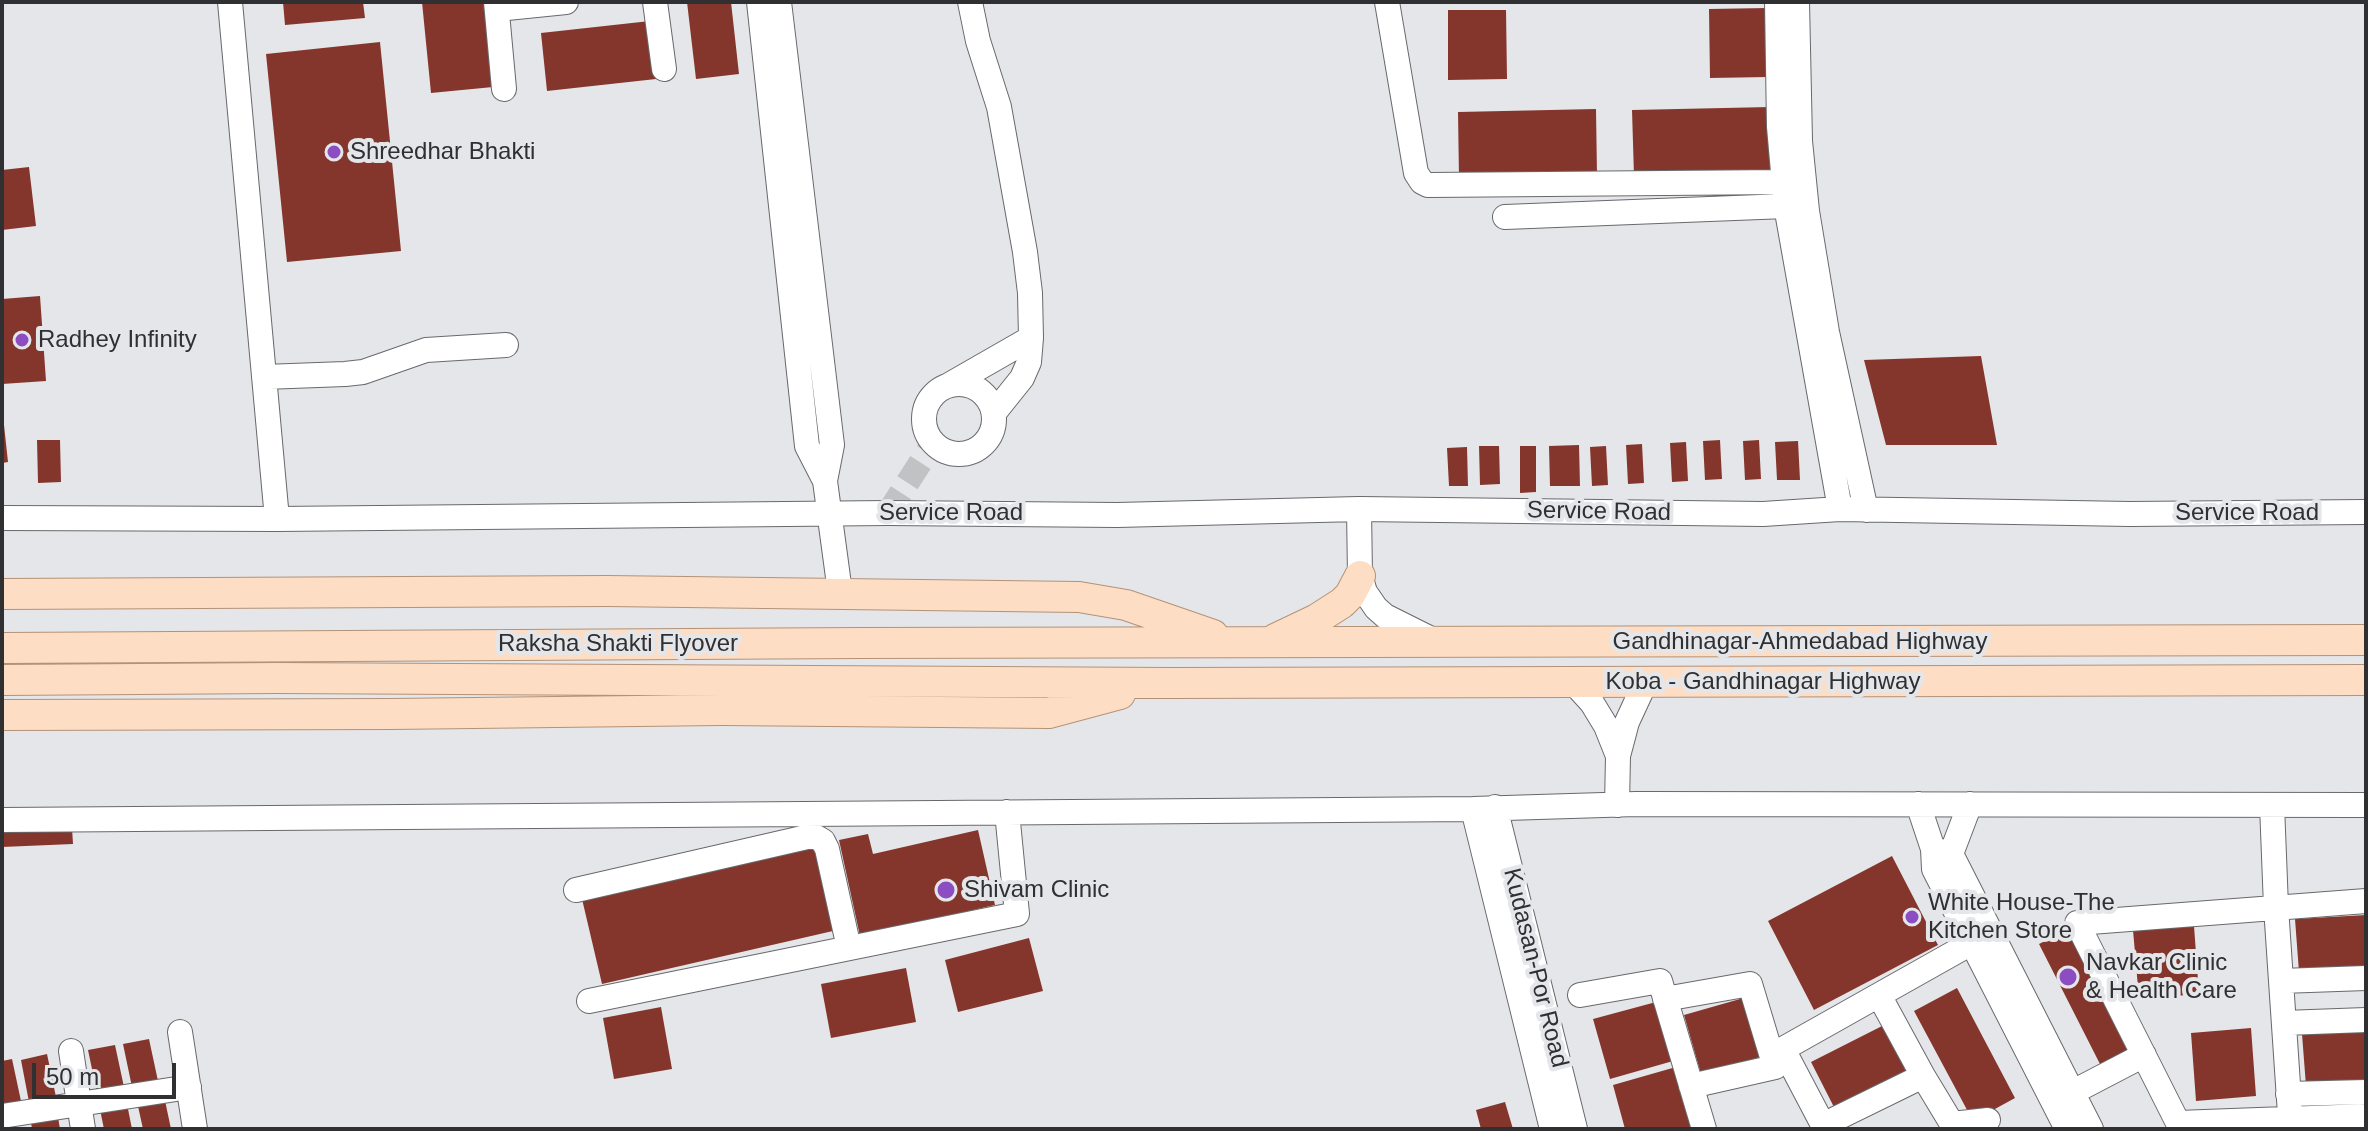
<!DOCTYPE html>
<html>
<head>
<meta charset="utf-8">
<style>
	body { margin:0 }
	#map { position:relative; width:2368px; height:1131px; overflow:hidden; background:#e5e6e9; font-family:Helvetica,sans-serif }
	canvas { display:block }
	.frame { position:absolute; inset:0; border:4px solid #303032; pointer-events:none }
	.scale { position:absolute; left:32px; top:1063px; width:144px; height:36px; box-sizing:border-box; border:4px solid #303032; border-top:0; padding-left:10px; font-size:24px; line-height:28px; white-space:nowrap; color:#303032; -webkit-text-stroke:6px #e5e6e9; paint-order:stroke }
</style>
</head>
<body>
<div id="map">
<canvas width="2368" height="1131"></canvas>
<div class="frame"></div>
<div class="scale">50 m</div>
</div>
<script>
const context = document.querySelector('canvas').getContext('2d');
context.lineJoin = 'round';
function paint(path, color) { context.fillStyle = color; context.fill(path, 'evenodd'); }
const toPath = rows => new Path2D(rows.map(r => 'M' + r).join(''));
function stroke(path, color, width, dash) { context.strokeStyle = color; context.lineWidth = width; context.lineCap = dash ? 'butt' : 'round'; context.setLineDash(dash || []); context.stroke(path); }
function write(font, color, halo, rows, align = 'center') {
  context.font = font + ' Helvetica,sans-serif'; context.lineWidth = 8; context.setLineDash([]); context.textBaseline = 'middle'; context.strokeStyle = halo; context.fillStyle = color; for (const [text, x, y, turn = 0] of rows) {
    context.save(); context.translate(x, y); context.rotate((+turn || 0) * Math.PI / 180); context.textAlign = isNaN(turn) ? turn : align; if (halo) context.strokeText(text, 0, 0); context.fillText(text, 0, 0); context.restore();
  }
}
paint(toPath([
	[283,2,363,2,365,18,285,25],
	[422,2,484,2,493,87,431,93],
	[687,2,731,2,739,74,696,79],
	[1767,8,1768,77,1710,78,1709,9],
	[1448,10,1506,10,1507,79,1448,80],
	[650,21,656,79,547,91,541,33],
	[380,42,401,251,287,262,266,54],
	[1770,107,1771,173,1634,176,1632,110],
	[1596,109,1597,175,1459,178,1458,112],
	[29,167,36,226,2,230,2,170],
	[40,296,46,381,2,384,2,299],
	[1981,356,1997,445,1886,445,1864,360],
	[4,425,8,462,2,463,2,426],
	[37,440,60,440,61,482,38,483],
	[1720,440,1722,479,1705,480,1703,441],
	[1759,440,1761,479,1745,480,1743,441],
	[1798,441,1800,480,1777,480,1775,442],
	[1686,442,1688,481,1672,482,1670,443],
	[1642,444,1644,483,1628,484,1626,445],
	[1579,445,1580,486,1550,486,1549,446],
	[1479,446,1499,446,1500,484,1480,485],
	[1520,446,1536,446,1536,492,1520,493],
	[1606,446,1608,485,1592,486,1590,447],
	[1467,447,1468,486,1449,486,1447,448],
	[72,828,73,844,2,847,2,831],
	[978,830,995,905,860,936,839,840,868,834,873,854],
	[826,843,846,928,602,984,582,899],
	[1892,856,1938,945,1814,1010,1768,921],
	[2366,915,2366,967,2299,972,2295,919],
	[2194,926,2199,994,2139,999,2133,930],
	[2067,930,2128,1052,2101,1066,2039,944],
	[1029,938,1043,991,958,1012,945,960],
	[906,968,916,1022,831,1038,821,984],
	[1957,988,2015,1098,1973,1121,1914,1011],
	[1747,997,1764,1056,1701,1074,1684,1015],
	[1656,1002,1673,1061,1610,1079,1593,1019],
	[661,1007,672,1069,614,1079,603,1018],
	[1884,1025,1910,1076,1837,1113,1811,1062],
	[2251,1028,2256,1096,2196,1101,2191,1033],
	[2366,1029,2366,1082,2306,1086,2302,1034],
	[149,1039,158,1081,132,1087,123,1044],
	[115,1045,124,1087,97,1093,88,1050],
	[47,1054,56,1097,29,1102,21,1060],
	[12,1059,21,1101,2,1105,2,1061],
	[1676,1067,1693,1126,1683,1129,1625,1129,1613,1085],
	[163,1091,171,1129,143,1129,136,1097],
	[125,1094,132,1129,104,1129,98,1100],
	[1505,1102,1513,1129,1481,1129,1476,1110],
	[57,1111,60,1129,32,1129,30,1116]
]), '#85362c');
stroke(toPath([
	[888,513,933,443]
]), '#c1c2c4', 24, [24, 12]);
const minor = toPath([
	[230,2,277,519],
	[496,2,504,89],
	[655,2,664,69],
	[759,2,807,446,825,481,840,592],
	[779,2,832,445,825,481],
	[970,2,978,41,999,107,1025,252,1030,293,1031,338],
	[1387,2,1416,173,1422,182,1428,185,1784,182],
	[1777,2,1779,127,1786,206,1840,509],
	[1797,2,1800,141,1807,211,1827,332,1866,510],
	[497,9,566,2],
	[1505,217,1786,206],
	[264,377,345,374,363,372,426,350,506,345],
	'924 419a35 35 0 1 1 70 0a35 35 0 1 1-70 0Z',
	[949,385,1031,338,1029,362,1022,378,994,413],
	[1359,509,1360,576,1365,592,1376,608,1385,616,1433,640],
	[2,518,277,519,888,513,1117,515,1359,509,1763,514,1840,509,2130,514,2366,512],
	[1573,682,1592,703,1606,726,1618,756],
	[1918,804,1933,849,1934,869,2067,1129],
	[1617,805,1618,756,1627,722,1646,681],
	[2272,805,2276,907,2291,1129],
	[1495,807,1575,1129],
	[1473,809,1552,1129],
	[2,820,1473,809,1636,804,2366,805],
	[1933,849,1951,854,2091,1129],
	[1951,854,1970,804],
	[576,890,807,837,816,837,823,841,827,849,849,948],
	[2366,901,2077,923,2178,1123,2366,1116],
	[2281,981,2366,978],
	[1580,995,1660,981,1704,1129],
	[1880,997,1923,1076,1823,1125,1783,1049,1991,932],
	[1665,999,1750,984,1775,1067,1691,1086],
	[589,1001,1017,914,1007,812],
	[2284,1023,2366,1020],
	[180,1032,195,1129],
	[71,1051,83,1129],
	[1923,1076,1952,1124,1988,1120],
	[2073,1092,2144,1055],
	[2288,1094,2366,1092],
	[2,1116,189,1087]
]);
const major = toPath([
	[2,594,607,591,1079,597,1126,605,1213,635],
	[1275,639,1317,619,1342,603,1350,595,1360,576],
	[2,648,860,643,2366,640],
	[2,680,277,678,1171,683,2366,680],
	[2,715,391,714,721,710,1049,713,1120,694]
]);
stroke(minor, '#68696c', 26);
stroke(major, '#b49277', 32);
stroke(minor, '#fff', 24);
stroke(major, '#fdddc4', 30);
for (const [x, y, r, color] of [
	[334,152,8,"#8d4dc2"],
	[22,340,8,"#8d4dc2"],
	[946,890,10,"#8d4dc2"],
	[1912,917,8,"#8d4dc2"],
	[2068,977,10,"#8d4dc2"]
]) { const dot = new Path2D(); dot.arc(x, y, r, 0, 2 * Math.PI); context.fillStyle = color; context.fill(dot); stroke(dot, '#e5e6e9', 3); }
write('24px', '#303032', '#e5e6e9', [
	["Shreedhar Bhakti",350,152],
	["Radhey Infinity",38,340],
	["Shivam Clinic",964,890],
	["White House-The",1928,903],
	["Kitchen Store",1928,931],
	["Navkar Clinic",2086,963],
	["& Health Care",2086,991]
], 'left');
write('24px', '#303032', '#e5e6e9', [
	["Service Road",1599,512,1],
	["Service Road",951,513],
	["Service Road",2247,513],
	["Gandhinagar-Ahmedabad Highway",1800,642],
	["Raksha Shakti Flyover",618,644],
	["Koba - Gandhinagar Highway",1763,682],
	["Kudasan-Por Road",1535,968,76]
]);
</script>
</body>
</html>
